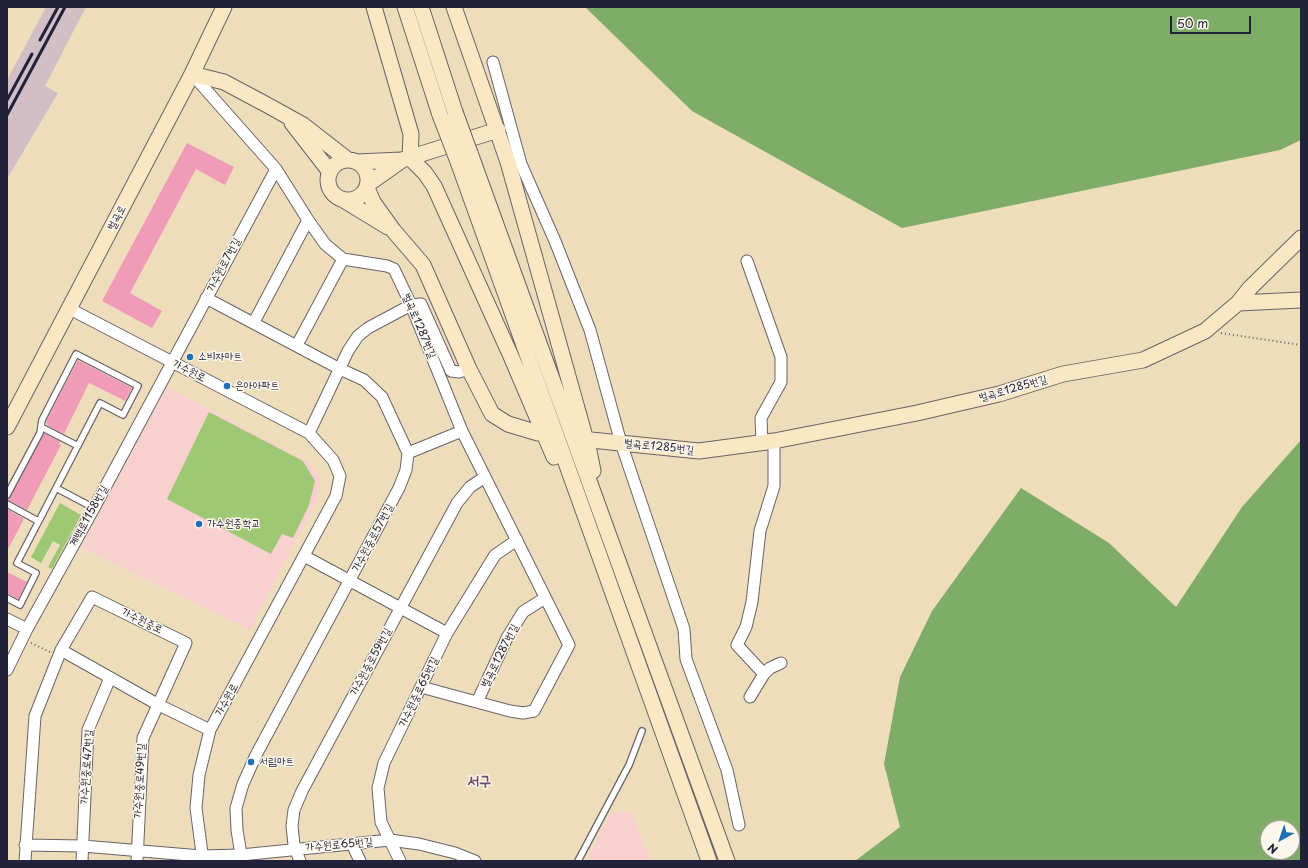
<!DOCTYPE html>
<html>
<head>
<meta charset="utf-8">
<style>
	body { margin:0 }
	#map { position:relative; width:1308px; height:868px; overflow:hidden; background:#edb; font-family:"Playpen Sans",sans-serif }
	canvas { display:block }
	.frame { position:absolute; inset:0; border:8px solid #22223b; pointer-events:none }
	.north { position:absolute; left:1260px; top:820px; width:40px; height:40px; box-sizing:border-box; background:#fbf7ec; border:1px solid #a4a2a5; border-radius:50%; rotate:220deg; font-size:11px; font-weight:700; line-height:16px; text-align:center; color:#22223b }
	.north::after { content:''; display:block; margin:auto; width:14px; height:18px; background:#1f6fb2; clip-path:polygon(50% 0,100% 100%,50% 72%,0 100%) }
	.scale { position:absolute; left:1170px; top:16px; width:81px; height:18px; box-sizing:border-box; border:2px solid #22223b; border-top:0; padding-left:5px; font-size:12px; line-height:14px; white-space:nowrap; color:#22223b; -webkit-text-stroke:3px #fbf7ec; paint-order:stroke }
</style>
</head>
<body>
<div id="map">
<canvas width="1308" height="868"></canvas>
<div class="frame"></div>
<div class="north">N</div>
<div class="scale">50 m</div>
</div>
<script>
const context = document.querySelector('canvas').getContext('2d');
context.lineJoin = 'round';
function paint(path, color) { context.fillStyle = color; context.fill(path, 'evenodd'); }
const toPath = rows => new Path2D(rows.map(r => 'M' + r).join(''));
function stroke(path, color, width, dash) { context.strokeStyle = color; context.lineWidth = width; context.lineCap = dash ? 'butt' : 'round'; context.setLineDash(dash || []); context.stroke(path); }
function write(font, color, halo, rows, align = 'center') {
  context.font = font + ' "Playpen Sans","Poor Story",sans-serif'; context.lineWidth = 3; context.setLineDash([]); context.textBaseline = 'middle'; context.strokeStyle = halo; context.fillStyle = color; for (const [text, x, y, turn = 0] of rows) {
    context.save(); context.translate(x, y); context.rotate((+turn || 0) * Math.PI / 180); context.textAlign = isNaN(turn) ? turn : align; if (halo) context.strokeText(text, 0, 0); context.fillText(text, 0, 0); context.restore();
  }
}
paint(toPath([
	[167,387,310,463,321,478,317,500,250,630,81,548],
	[631,812,651,861,586,861,611,813]
]), '#f7d0cf');
paint(toPath([
	[46,7,86,7,45,86,58,93,7,179,7,80]
]), '#d2bec5');
paint(toPath([
	[209,412,303,461,315,481,309,505,293,538,282,534,271,554,167,499],
	[60,503,81,515,52,569,48,567,60,545,53,541,41,563,31,557]
]), '#9fc874');
paint(toPath([
	[585,7,1301,7,1301,140,1280,150,902,228,692,111],
	[1301,440,1301,861,855,861,900,827,884,764,900,677,932,611,1021,488,1109,543,1176,607,1242,507],
	[1268,828,1292,828,1292,852,1268,852]
]), '#7fac66');
paint(toPath([
	[187,143,234,167,225,185,196,169,130,293,162,311,152,328,102,301],
	[78,360,132,388,125,401,89,383,64,434,48,426,46,421],
	[44,433,60,441,59,444,61,445,27,510,8,500],
	[7,509,23,518,23,521,7,551],
	[7,572,27,582,18,599,7,593]
]), '#f09cb8');
const lane = toPath([
	[41,427,78,446],
	[7,495,40,433,42,420,76,354,138,386,123,415,100,403,56,488],
	[7,504,38,521],
	[7,598,20,605,36,573,17,563,56,488,94,508],
	[578,861,629,765,642,731]
]);
const street = toPath([
	[493,62,521,164,555,241,590,330,621,443,684,629,686,659,727,770,739,825],
	[192,74,276,169,308,220,325,244,343,259,387,266,394,269,411,305,462,431,569,645,534,711,523,713,510,711,421,687],
	[747,261,781,357,781,382,761,418,762,443],
	[206,298,340,369,364,380,382,397,408,453,406,470,399,488,256,755,243,784,236,808,237,830,242,861],
	[70,309,309,433,333,460,340,476,336,496,210,730,199,775,196,808,203,861],
	[254,322,308,220],
	[297,345,343,259],
	[309,433,348,351,358,336,368,328,411,305,421,304,451,371,459,372,469,369],
	[408,453,462,431],
	[304,556,447,633],
	[7,619,27,629],
	[61,650,157,704,210,730],
	[7,670,27,629,94,508,276,169],
	[764,674,737,645,746,627,752,602,760,531,774,486,774,441],
	[750,697,764,674,770,668,781,663],
	[477,702,507,638,523,612,545,598],
	[352,844,360,861],
	[25,845,83,846,201,856,241,855,390,840,419,844,455,853,475,861],
	[25,861,35,716,61,650,92,597,186,643,143,738,137,861],
	[82,861,88,730,110,678],
	[300,861,294,845,292,826,294,810,302,791,457,503,470,487,485,477],
	[400,861,381,822,378,788,384,763,447,633,495,555,517,540]
]);
const secondary = toPath([
	[374,7,411,134,410,158],
	[405,7,440,115],
	[421,7,455,112],
	[454,7,508,162,589,451,593,471],
	[192,74,224,82,269,106,303,125,348,160],
	[292,123,330,172],
	[470,153,727,861],
	[410,158,425,173,434,186,510,354,554,457],
	[457,159,709,861],
	'328 180a20 20 0 1 1 40 0a20 20 0 1 1-40 0Z',
	[357,162,401,160],
	[368,184,402,160,498,130],
	[367,188,373,202,393,230,423,265,469,369,492,414,508,424,538,433],
	[342,199,388,227],
	[1238,303,1301,300],
	[7,427,192,74,224,7],
	[591,440,699,451,774,441,917,413,999,394,1063,374,1143,360,1205,331,1238,303,1250,288,1301,238]
]);
stroke(lane, '#696368', 8);
stroke(street, '#696368', 13);
stroke(secondary, '#696368', 17);
stroke(toPath([
	[1221,333,1301,345],
	[31,643,50,652]
]), '#696368', 2, [1, 3]);
stroke(lane, '#fff', 5.5);
stroke(street, '#fff', 11);
stroke(secondary, '#fae7c3', 15);
stroke(toPath([
	[40,40,58,7],
	[7,100,32,54],
	[7,115,65,7]
]), '#22223b', 3);
const secondaryBridge = toPath([
	[455,112,470,153],
	[440,115,457,159]
]);
stroke(secondaryBridge, '#696368', 17, []);
stroke(secondaryBridge, '#fae7c3', 15);
for (const [x, y, r, color] of [
	[190,357,4,"#1f6fb2"],
	[227,386,4,"#1f6fb2"],
	[199,524,4,"#1f6fb2"],
	[251,762,4,"#1f6fb2"]
]) { const dot = new Path2D(); dot.arc(x, y, r, 0, 2 * Math.PI); context.fillStyle = color; context.fill(dot); stroke(dot, '#fbf7ec', 1.5); }
write('11px', '#22223b', '#fbf7ec', [
	["벌곡로",117,218,-62],
	["가수원로7번길",224,265,-62],
	["벌곡로1287번길",419,326,67],
	["가수원로",189,371,27],
	["벌곡로1285번길",1013,389,-16],
	["벌곡로1285번길",659,447,6],
	["계백로1158번길",89,516,-61],
	["가수원중로57번길",373,538,-62],
	["가수원중로",142,621,26],
	["벌곡로1287번길",500,656,-63],
	["가수원중로59번길",371,662,-62],
	["가수원중로65번길",419,692,-64],
	["가수원로",227,700,-61],
	["가수원중로47번길",87,767,-86],
	["가수원중로49번길",140,781,-87],
	["가수원로65번길",339,845,-5]
]);
write('11px', '#22223b', '#fbf7ec', [
	["소비자마트",198,357],
	["은아아파트",235,386],
	["가수원중학교",207,524],
	["서림마트",259,762]
], 'left');
write('bold 15px', '#6a4d67', '#fbf7ec', [
	["서구",479,782]
]);
</script>
</body>
</html>
